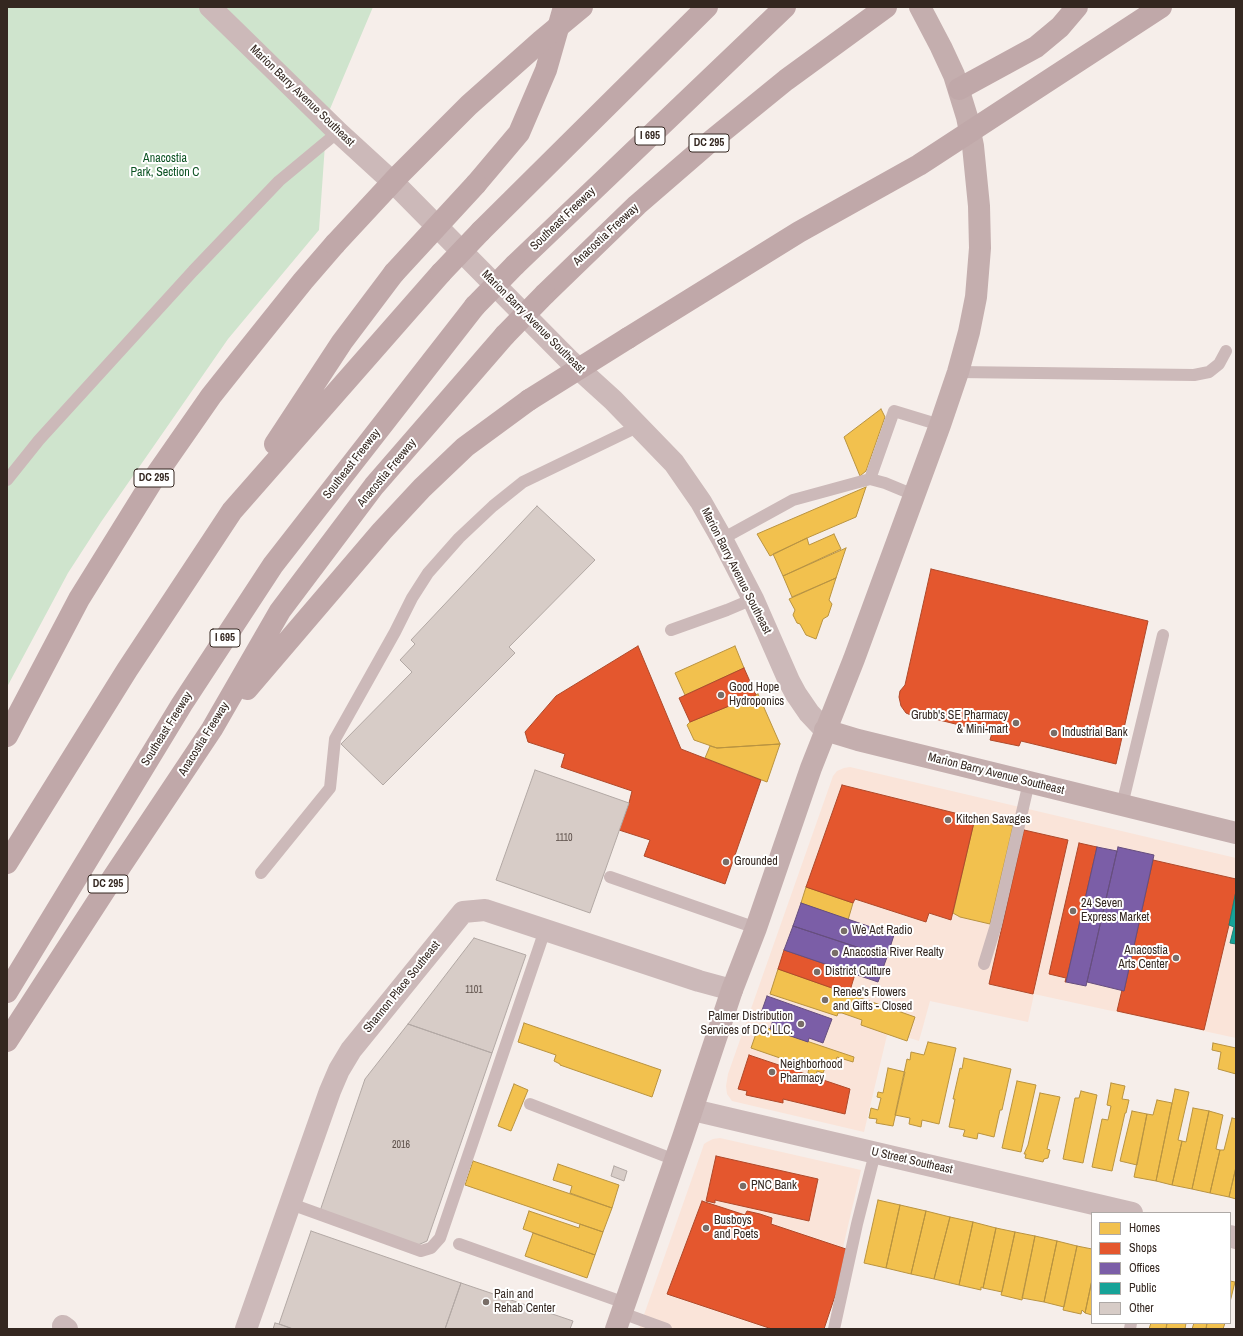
<!DOCTYPE html>
<html>
<head>
<meta charset="utf-8">
<style>
	body { margin:0 }
	#map { position:relative; width:1243px; height:1336px; overflow:hidden; background:#f6eeea; font-family:"Archivo Narrow",sans-serif }
	canvas { display:block }
	.frame { position:absolute; inset:0; border:8px solid #342720; pointer-events:none }
	.legend { position:absolute; left:1091px; top:1212px; width:140px; height:112px; box-sizing:border-box; background:#fff; border:1px solid #aea9a6; margin:0; padding:5px 7px; list-style:none; font-size:12px; color:#342720 }
	.legend li { display:flex; align-items:center; gap:8px; height:20px }
	.legend b { width:20px; border:1px solid #aea9a6 }
</style>
</head>
<body>
<div id="map">
<canvas width="1243" height="1336"></canvas>
<div class="frame"></div>
<ul class="legend">
<li><b style="height:11px;background:#f2c14e"></b>Homes</li>
<li><b style="height:11px;background:#e4572e"></b>Shops</li>
<li><b style="height:11px;background:#7b5ea7"></b>Offices</li>
<li><b style="height:11px;background:#17a398"></b>Public</li>
<li><b style="height:11px;background:#d7ccc7"></b>Other</li>
</ul>
</div>
<script>
const context = document.querySelector('canvas').getContext('2d');
context.lineJoin = 'round';
function paint(path, color) { context.fillStyle = color; context.fill(path, 'evenodd'); }
const toPath = rows => new Path2D(rows.map(r => 'M' + r).join(''));
function stroke(path, color, width, dash) { context.strokeStyle = color; context.lineWidth = width; context.lineCap = dash ? 'butt' : 'round'; context.setLineDash(dash || []); context.stroke(path); }
function write(font, color, halo, rows, align = 'center') {
  context.font = font + ' "Archivo Narrow",sans-serif'; context.lineWidth = 4; context.setLineDash([]); context.textBaseline = 'middle'; context.strokeStyle = halo; context.fillStyle = color; for (const [text, x, y, turn = 0] of rows) {
    context.save(); context.translate(x, y); context.rotate((+turn || 0) * Math.PI / 180); context.textAlign = isNaN(turn) ? turn : align; if (halo) context.strokeText(text, 0, 0); context.fillText(text, 0, 0); context.restore();
  }
}
paint(toPath([
	[850,767,1236,858,1236,1038,1034,994,1028,1022,930,1001,919,1041,888,1031,864,1132,732,1101,727,1094,726,1086,728,1074,833,776,837,771,844,768],
	[720,1138,861,1170,824,1329,639,1329,702,1150,704,1144,707,1142,713,1139]
]), '#fae4d9');
paint(toPath([
	[7,7,373,7,327,116,319,230,228,339,101,522,68,573,7,687]
]), '#cfe4cd');
const homes = toPath([
	[881,409,885,417,866,471,860,476,844,437,881,409],
	[866,487,856,517,807,538,770,556,757,534,866,487],
	[834,534,841,549,783,576,773,554,807,538,809,545,834,534],
	[846,548,836,578,792,597,783,576,846,548],
	[836,578,829,600,832,604,828,616,823,619,816,639,806,635,800,624,797,623,793,615,795,610,789,599,836,578],
	[735,646,744,668,685,695,675,673,735,646],
	[758,694,780,744,717,748,694,740,687,725,690,722,758,694],
	[780,744,767,782,705,758,710,746,717,748,780,744],
	[975,818,1013,826,990,924,960,917,953,913,975,818],
	[806,887,853,903,848,920,801,903,806,887],
	[778,969,849,994,915,1017,907,1041,861,1025,862,1020,842,1013,838,1013,837,1016,770,994,778,969],
	[524,1023,661,1070,652,1097,560,1065,560,1064,554,1061,556,1055,518,1042,524,1023],
	[759,1025,854,1057,853,1062,837,1057,834,1065,827,1063,823,1073,817,1071,816,1076,808,1073,809,1068,751,1048,759,1025],
	[928,1042,956,1048,939,1124,922,1120,921,1127,909,1124,910,1118,895,1115,907,1059,910,1060,911,1052,924,1055,928,1042],
	[1213,1043,1236,1048,1236,1074,1218,1069,1221,1052,1212,1050,1213,1043],
	[964,1058,1011,1069,1002,1110,1000,1110,994,1137,978,1133,977,1139,963,1136,965,1130,949,1127,955,1099,953,1099,960,1068,962,1069,964,1058],
	[888,1068,905,1072,893,1126,876,1123,877,1119,869,1118,871,1108,878,1110,881,1098,877,1097,878,1092,883,1093,888,1068],
	[1017,1081,1036,1085,1021,1152,1002,1148,1017,1081],
	[1111,1083,1125,1086,1122,1099,1129,1100,1126,1113,1125,1113,1112,1171,1092,1167,1102,1119,1108,1120,1111,1106,1107,1105,1111,1083],
	[514,1084,528,1090,511,1131,498,1126,514,1084],
	[1175,1089,1189,1092,1178,1140,1182,1141,1172,1185,1156,1181,1175,1089],
	[1081,1091,1097,1095,1083,1163,1063,1159,1075,1098,1079,1098,1081,1091],
	[1040,1093,1060,1097,1047,1149,1050,1150,1048,1158,1044,1159,1043,1162,1025,1158,1026,1154,1024,1154,1028,1145,1040,1093],
	[1157,1100,1172,1103,1156,1181,1134,1177,1147,1114,1153,1115,1157,1100],
	[1193,1108,1209,1111,1192,1189,1172,1185,1182,1141,1186,1142,1193,1108],
	[1132,1111,1147,1114,1137,1165,1120,1161,1132,1111],
	[1209,1111,1223,1115,1216,1149,1220,1150,1210,1193,1192,1189,1209,1111],
	[1232,1118,1236,1119,1236,1167,1229,1197,1210,1193,1220,1150,1224,1150,1232,1118],
	[473,1161,612,1208,603,1232,465,1185,473,1161],
	[558,1164,619,1185,612,1208,570,1193,572,1186,553,1180,558,1164],
	[1236,1167,1236,1199,1229,1197,1236,1167],
	[878,1200,900,1205,886,1268,864,1263,878,1200],
	[900,1205,926,1211,911,1274,886,1268,900,1205],
	[529,1211,579,1228,580,1224,603,1232,595,1255,523,1229,529,1211],
	[926,1211,950,1217,934,1279,911,1274,926,1211],
	[950,1217,973,1222,959,1285,934,1279,950,1217],
	[973,1222,996,1228,983,1288,981,1287,981,1290,959,1285,973,1222],
	[996,1228,1015,1232,1002,1292,983,1288,996,1228],
	[1015,1232,1035,1236,1022,1300,1001,1295,1015,1232],
	[533,1233,595,1255,587,1278,525,1256,533,1233],
	[1035,1236,1057,1241,1044,1302,1022,1298,1035,1236],
	[1057,1241,1077,1246,1064,1307,1044,1302,1057,1241],
	[1077,1246,1092,1249,1092,1280,1085,1313,1082,1310,1081,1314,1063,1310,1077,1246],
	[1092,1280,1092,1315,1085,1313,1092,1280],
	[1230,1281,1235,1282,1230,1302,1230,1281],
	[1151,1323,1167,1323,1166,1329,1149,1329,1151,1323],
	[1167,1323,1186,1323,1185,1329,1166,1329,1167,1323],
	[1194,1323,1207,1323,1206,1329,1192,1329,1194,1323],
	[1207,1323,1225,1323,1223,1329,1206,1329,1207,1323]
]);
paint(homes, '#f2c14e');
stroke(homes, '#b99340', 1);
const shops = toPath([
	[931,569,1148,621,1116,764,1021,741,1019,746,990,740,992,733,923,716,913,716,906,713,901,706,899,697,900,691,905,685,931,569],
	[638,646,681,749,761,780,725,884,644,856,650,840,619,830,629,803,632,791,561,767,565,754,528,742,525,732,556,696,638,646],
	[744,668,756,695,690,722,679,698,744,668],
	[842,785,975,818,951,920,929,913,926,922,855,899,853,903,806,887,842,785],
	[1024,830,1068,840,1033,994,989,984,1024,830],
	[1079,843,1097,847,1066,982,1065,982,1066,978,1049,974,1079,843],
	[1153,860,1236,879,1236,891,1229,925,1204,1030,1117,1011,1122,990,1124,991,1153,860],
	[784,950,855,974,849,994,778,969,784,950],
	[749,1055,850,1089,845,1114,783,1099,783,1103,746,1095,747,1091,738,1089,749,1055],
	[716,1156,818,1179,809,1221,715,1200,715,1203,706,1201,716,1156],
	[702,1201,745,1215,747,1211,760,1214,772,1218,771,1224,846,1249,837,1290,824,1329,772,1329,667,1294,702,1201]
]);
paint(shops, '#e4572e');
stroke(shops, '#af492a', 1);
const offices = toPath([
	[1097,847,1117,851,1086,986,1066,982,1097,847],
	[1118,847,1154,855,1124,991,1087,982,1118,847],
	[801,903,894,935,887,957,793,926,801,903],
	[793,926,887,957,878,982,784,950,793,926],
	[767,996,832,1019,823,1043,809,1038,808,1042,770,1029,773,1020,760,1016,767,996]
]);
paint(offices, '#7b5ea7');
stroke(offices, '#664e7e', 1);
const public = toPath([
	[1236,891,1236,944,1230,943,1234,927,1229,925,1236,891]
]);
paint(public, '#17a398');
stroke(public, '#207e74', 1);
const building = toPath([
	[537,506,595,560,509,647,515,653,383,785,341,744,412,672,400,660,415,644,411,640,537,506],
	[535,770,629,803,590,913,496,880,535,770],
	[474,938,526,955,492,1053,408,1024,474,938],
	[408,1024,492,1053,427,1241,418,1245,320,1211,365,1079,408,1024],
	[614,1166,627,1171,624,1181,611,1176,614,1166],
	[311,1231,461,1283,445,1329,293,1329,279,1324,311,1231],
	[461,1283,573,1321,570,1329,445,1329,461,1283],
	[275,1323,279,1324,293,1329,273,1329,275,1323]
]);
paint(building, '#d7ccc7');
stroke(building, '#b2a8a4', 1);
stroke(toPath([
	[958,372,1194,375,1209,372,1219,364,1226,351],
	[870,479,894,411,940,425],
	[7,480,39,440,193,271,279,181,338,132],
	[722,539,793,500,870,479,885,483,914,495],
	[671,630,727,610,753,599],
	[1122,805,1163,635],
	[261,873,330,788,335,739,395,632,412,598,428,573,459,538,493,506,523,482,639,426],
	[610,877,756,928],
	[984,964,996,925,1029,782],
	[530,1104,675,1160],
	[291,1204,421,1251,431,1248,440,1238,545,930],
	[459,1244,625,1303],
	[622,1313,666,1329],
	[834,1329,857,1224,875,1153],
	[1130,1329,1131,1323]
]), '#ccb9b9', 12);
stroke(toPath([
	[693,1110,1132,1213],
	[1230,1236,1236,1238],
	[63,1326,67,1329],
	[246,1329,330,1091,339,1070,351,1050,463,912,485,910,699,981,732,990]
]), '#ccb9b9', 22);
stroke(toPath([
	[210,7,338,132,398,187,570,361,613,400,674,463,701,502,722,539,753,599,789,681,796,694,809,713,825,730]
]), '#ccb9b9', 22);
stroke(toPath([
	[825,730,858,740,1236,833],
	[616,1329,683,1137,732,990,756,928,811,768,854,659,940,425,958,372,969,332,976,297,980,248,979,206,973,146,967,117,954,75,941,47,920,7]
]), '#c4aeae', 22);
stroke(toPath([
	[959,89,1036,47,1060,27,1077,7],
	[476,184,519,133,546,70,564,7],
	[481,231,707,7],
	[515,265,785,7],
	[545,294,637,205,711,141,786,80,886,7],
	[628,338,799,232,919,165,1161,7],
	[275,444,342,342,394,273],
	[247,689,382,531,422,488,465,447,529,400],
	[7,736,79,599,156,475,211,396,242,357,303,281,335,244],
	[7,863,127,670,232,511,441,273],
	[7,992,182,704,273,565,475,306],
	[7,1041,114,876,212,729,280,611,374,486,505,335]
]), '#c0a8a9', 22);
stroke(toPath([
	[335,244,400,174,469,105,541,41,582,7],
	[394,273,476,184],
	[441,273,481,231],
	[475,306,515,265],
	[505,335,545,294],
	[529,400,628,338]
]), '#c0a8a9', 22);
for (const [x, y, r, color] of [
	[721,695,4,"#786d67"],
	[1016,723,4,"#786d67"],
	[1054,733,4,"#786d67"],
	[948,820,4,"#786d67"],
	[726,862,4,"#786d67"],
	[1073,911,4,"#786d67"],
	[844,931,4,"#786d67"],
	[835,953,4,"#786d67"],
	[1176,958,4,"#786d67"],
	[817,972,4,"#786d67"],
	[825,1000,4,"#786d67"],
	[801,1024,4,"#786d67"],
	[772,1072,4,"#786d67"],
	[743,1186,4,"#786d67"],
	[706,1228,4,"#786d67"],
	[486,1302,4,"#786d67"]
]) { const dot = new Path2D(); dot.arc(x, y, r, 0, 2 * Math.PI); context.fillStyle = color; context.fill(dot); stroke(dot, '#fff', 1.5); }
write('10px', '#5d504a', null, [
	["1110",564,838],
	["1101",474,990],
	["2016",401,1145]
]);
for (const [x, y, w] of [
	[650,136,30],
	[709,143,40],
	[154,478,40],
	[225,638,30],
	[108,884,40]
]) { const box = new Path2D(); box.roundRect(x - w / 2, y - 9, w, 18, 3); context.fillStyle = '#fff'; context.fill(box); stroke(box, '#342720', 1); }
write('bold 11px', '#342720', null, [
	["I 695",650,136],
	["DC 295",709,143],
	["DC 295",154,478],
	["I 695",225,638],
	["DC 295",108,884]
]);
write('12px', '#342720', '#fff', [
	["Marion Barry Avenue Southeast",302,96,44],
	["Southeast Freeway",563,219,-44],
	["Anacostia Freeway",606,235,-43],
	["Marion Barry Avenue Southeast",533,322,45],
	["Southeast Freeway",352,464,-52],
	["Anacostia Freeway",387,473,-50],
	["Marion Barry Avenue Southeast",736,571,63],
	["Southeast Freeway",167,729,-58],
	["Anacostia Freeway",204,739,-58],
	["Marion Barry Avenue Southeast",996,774,14],
	["Shannon Place Southeast",402,987,-51],
	["U Street Southeast",912,1161,13]
]);
write('12px', '#0b5222', '#fff', [
	["Anacostia",165,159],
	["Park, Section C",165,173]
]);
write('12px', '#342720', '#fff', [
	["Good Hope",729,688],
	["Hydroponics",729,702],
	["Grubb's SE Pharmacy",1008,716,"right"],
	["& Mini-mart",1008,730,"right"],
	["Industrial Bank",1062,733],
	["Kitchen Savages",956,820],
	["Grounded",734,862],
	["24 Seven",1081,904],
	["Express Market",1081,918],
	["We Act Radio",852,931],
	["Anacostia",1168,951,"right"],
	["Arts Center",1168,965,"right"],
	["Anacostia River Realty",843,953],
	["District Culture",825,972],
	["Renee's Flowers",833,993],
	["and Gifts - Closed",833,1007],
	["Palmer Distribution",793,1017,"right"],
	["Services of DC, LLC.",793,1031,"right"],
	["Neighborhood",780,1065],
	["Pharmacy",780,1079],
	["PNC Bank",751,1186],
	["Busboys",714,1221],
	["and Poets",714,1235],
	["Pain and",494,1295],
	["Rehab Center",494,1309]
], 'left');
</script>
</body>
</html>
